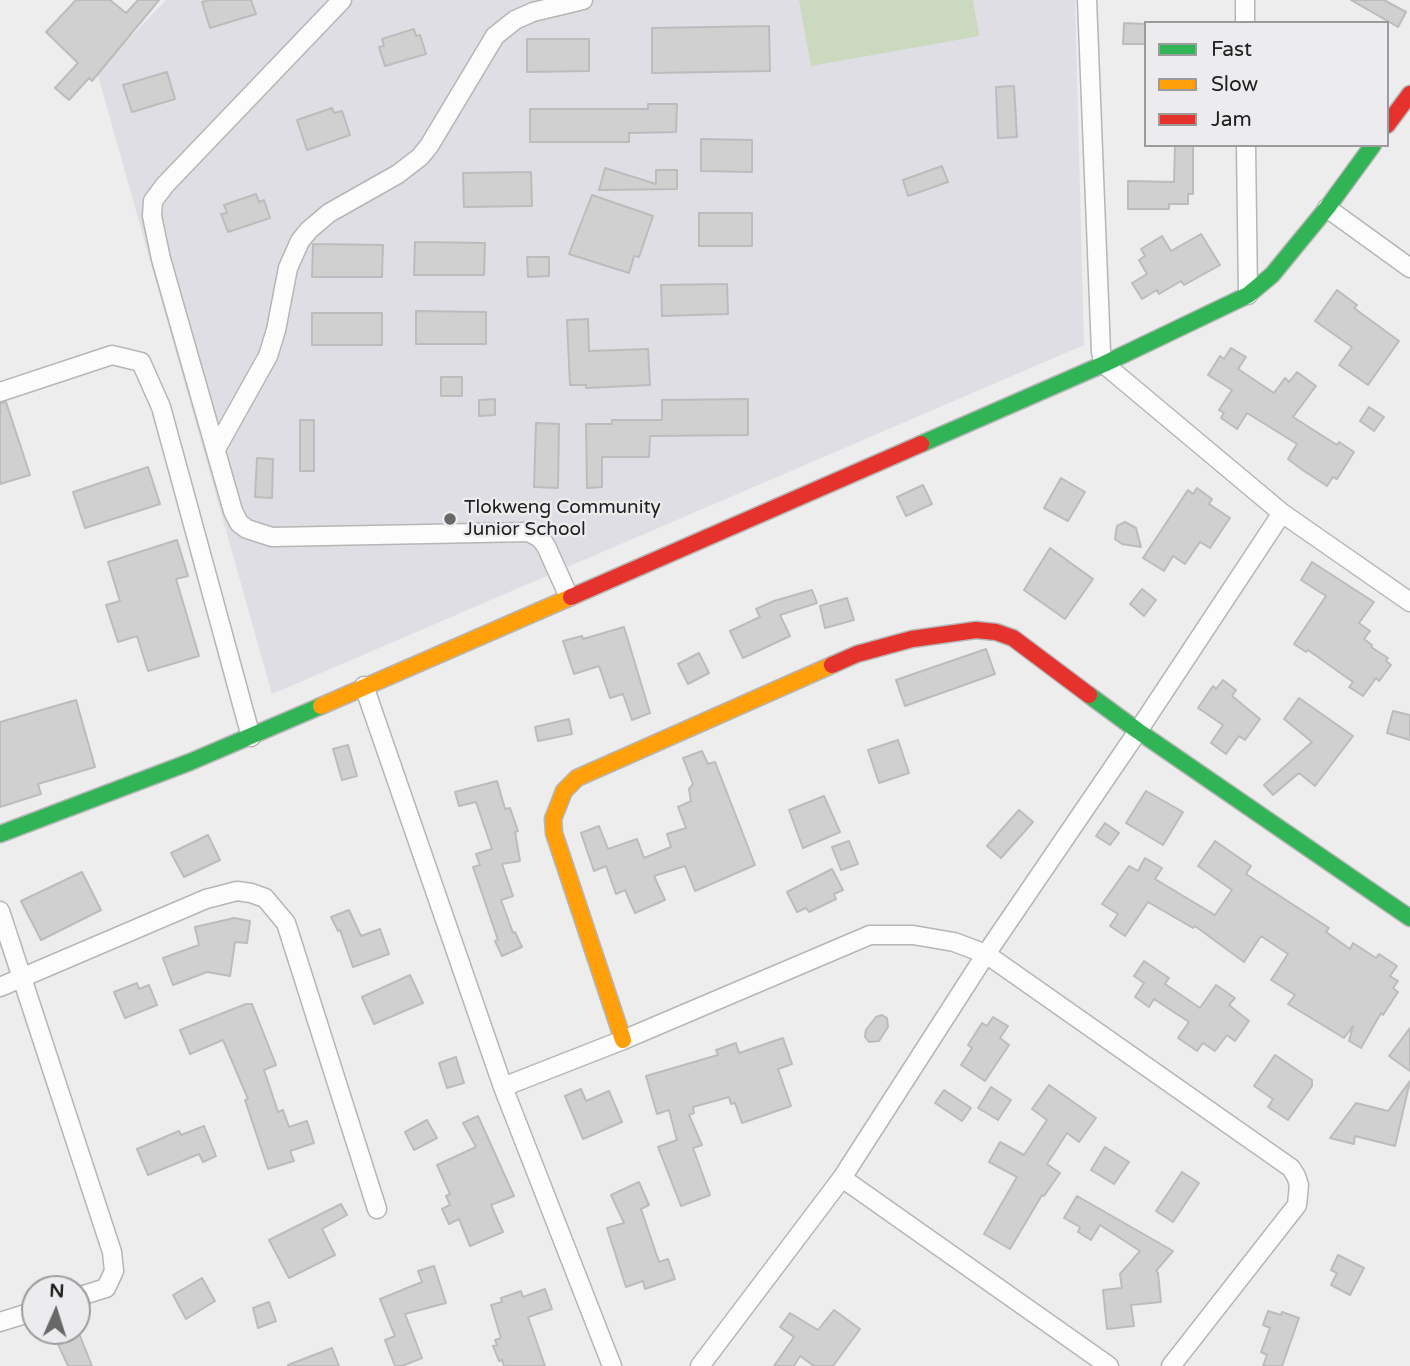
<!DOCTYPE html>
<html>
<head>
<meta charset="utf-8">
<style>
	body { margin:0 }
	#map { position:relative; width:1410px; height:1366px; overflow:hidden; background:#ededed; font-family:"Varela Round",sans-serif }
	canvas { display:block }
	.legend { position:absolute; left:1144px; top:21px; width:245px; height:126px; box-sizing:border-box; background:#ececee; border:2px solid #9b9b9c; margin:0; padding:9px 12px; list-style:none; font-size:21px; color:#212122 }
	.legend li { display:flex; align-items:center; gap:14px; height:35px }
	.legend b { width:35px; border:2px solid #9b9b9c }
	.north { position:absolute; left:21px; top:1275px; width:70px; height:70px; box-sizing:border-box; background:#ececee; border:2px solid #9b9b9c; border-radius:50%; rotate:3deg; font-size:19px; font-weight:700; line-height:28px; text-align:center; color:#212122 }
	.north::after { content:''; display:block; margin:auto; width:24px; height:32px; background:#686869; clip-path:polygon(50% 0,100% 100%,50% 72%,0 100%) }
</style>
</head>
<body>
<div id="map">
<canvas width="1410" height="1366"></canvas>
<ul class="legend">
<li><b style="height:9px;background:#30b455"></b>Fast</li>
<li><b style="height:9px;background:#ff9f0a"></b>Slow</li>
<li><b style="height:9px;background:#e5322d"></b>Jam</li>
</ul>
<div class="north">N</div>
</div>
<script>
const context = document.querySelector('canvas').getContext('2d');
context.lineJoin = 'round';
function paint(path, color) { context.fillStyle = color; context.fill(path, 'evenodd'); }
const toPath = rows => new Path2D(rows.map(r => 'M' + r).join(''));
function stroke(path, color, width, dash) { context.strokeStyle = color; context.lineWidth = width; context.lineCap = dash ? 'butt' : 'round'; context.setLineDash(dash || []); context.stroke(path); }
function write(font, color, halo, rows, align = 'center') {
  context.font = font + ' "Varela Round",sans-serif'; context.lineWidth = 5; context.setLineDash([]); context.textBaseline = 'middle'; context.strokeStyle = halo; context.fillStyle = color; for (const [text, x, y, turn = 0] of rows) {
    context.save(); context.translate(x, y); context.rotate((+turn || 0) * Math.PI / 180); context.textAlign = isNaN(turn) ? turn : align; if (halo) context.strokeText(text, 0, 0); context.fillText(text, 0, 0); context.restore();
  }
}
paint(toPath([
	[166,0,1075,0,1084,345,272,694,97,72]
]), '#dedee4');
paint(toPath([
	[799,0,973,0,979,36,811,66]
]), '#cbd9bf');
const building = toPath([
	[76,0,110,0,126,13,138,0,159,0,92,81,89,78,69,100,55,88,78,63,46,32,76,0],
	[210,0,251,0,256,14,210,28,202,2,210,0],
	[1351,0,1384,0,1406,12,1398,27,1351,0],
	[1124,23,1146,24,1146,44,1123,44,1124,23],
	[769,26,770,71,652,73,652,28,769,26],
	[414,29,416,36,420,35,426,54,385,66,379,47,384,46,382,39,414,29],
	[527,39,589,39,589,71,527,72,527,39],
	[167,72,175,99,132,112,123,85,167,72],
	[1014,86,1017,137,998,138,996,87,1014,86],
	[648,104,677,104,676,132,629,133,629,142,530,142,530,109,648,109,648,104],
	[332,108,334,113,342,111,350,135,307,150,297,120,332,108],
	[701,139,752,140,752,172,701,171,701,139],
	[1175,145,1193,145,1193,194,1188,194,1188,204,1169,204,1169,209,1128,209,1128,181,1174,182,1175,145],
	[942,166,948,182,908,196,903,180,942,166],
	[605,168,656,184,656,170,677,170,677,189,599,190,605,168],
	[531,172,532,206,464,207,463,173,531,172],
	[256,194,259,202,264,200,270,218,228,232,221,214,227,213,224,205,256,194],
	[592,195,653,216,639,257,634,256,629,273,569,254,592,195],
	[699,213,752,213,752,246,699,246,699,213],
	[1201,234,1220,265,1184,285,1181,281,1159,294,1157,290,1142,299,1132,283,1147,274,1139,260,1145,256,1141,249,1162,236,1171,251,1201,234],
	[415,242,485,243,484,275,414,275,415,242],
	[313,244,383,245,382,277,312,277,313,244],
	[527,257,549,257,549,276,528,277,527,257],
	[727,284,728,314,662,316,661,285,727,284],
	[1337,290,1357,305,1354,308,1399,341,1368,385,1339,365,1352,347,1315,321,1337,290],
	[416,311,486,312,486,344,416,344,416,311],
	[312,313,382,313,382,345,312,345,312,313],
	[588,319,589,351,648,349,650,385,586,388,586,385,570,385,567,320,588,319],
	[1231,348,1246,357,1238,369,1274,393,1285,378,1289,382,1297,372,1316,386,1293,417,1337,445,1339,442,1354,452,1337,479,1333,477,1327,486,1301,469,1288,459,1297,444,1247,413,1237,429,1221,418,1224,413,1219,410,1232,390,1208,375,1220,356,1224,359,1231,348],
	[441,377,462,377,462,396,441,396,441,377],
	[495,399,495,415,479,416,479,400,495,399],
	[748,399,748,435,650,436,649,457,602,457,602,487,587,488,586,424,612,424,612,420,662,420,662,400,748,399],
	[6,402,30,475,0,484,0,403,6,402],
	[1369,407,1384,417,1374,431,1360,421,1369,407],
	[300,420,314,420,314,471,300,471,300,420],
	[536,423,559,424,558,488,534,487,536,423],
	[257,458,273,459,272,498,255,497,257,458],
	[148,467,160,504,85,528,73,492,148,467],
	[1061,478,1085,492,1068,521,1044,508,1061,478],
	[923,485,932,504,906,516,897,497,923,485],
	[1197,488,1212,499,1209,504,1230,518,1210,548,1200,542,1185,564,1173,556,1164,571,1143,558,1188,490,1193,494,1197,488],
	[1125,522,1136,528,1141,547,1122,544,1115,539,1117,526,1125,522],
	[177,540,188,576,176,579,199,656,148,671,137,636,118,642,106,605,120,601,108,562,177,540],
	[1050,548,1093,579,1065,619,1024,590,1050,548],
	[1312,562,1374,602,1359,623,1370,631,1364,639,1372,645,1371,647,1388,658,1386,661,1391,665,1379,681,1376,678,1363,696,1349,687,1353,682,1308,650,1306,652,1294,644,1326,596,1301,580,1312,562],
	[1142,589,1156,600,1144,616,1130,604,1142,589],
	[812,590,817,603,780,615,790,636,743,658,730,631,760,617,756,609,774,601,812,590],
	[847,598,854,620,825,628,820,606,847,598],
	[624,627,650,713,632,720,623,694,610,698,599,666,574,674,563,641,582,636,583,639,624,627],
	[986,649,995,674,905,706,896,680,986,649],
	[699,653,709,673,688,684,678,664,699,653],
	[1223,680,1236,690,1232,696,1260,719,1245,740,1239,736,1226,754,1211,743,1223,725,1198,708,1213,686,1216,689,1223,680],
	[1299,698,1353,736,1315,786,1299,773,1273,795,1264,785,1312,742,1284,719,1299,698],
	[76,700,95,767,38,784,41,794,0,807,0,722,76,700],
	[1393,711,1410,715,1410,740,1387,733,1393,711],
	[569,719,572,734,538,741,535,727,569,719],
	[898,740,909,773,879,783,868,750,898,740],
	[348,745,357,776,342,780,333,749,348,745],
	[702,751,708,764,715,762,755,865,695,891,685,866,654,876,665,900,635,913,625,890,616,894,606,866,594,871,581,833,599,826,608,849,637,839,644,858,671,847,667,834,686,828,678,807,691,801,689,789,693,784,683,758,702,751],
	[497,781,505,809,510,808,518,831,515,832,520,861,502,864,513,896,501,900,513,933,515,932,522,947,502,956,495,941,498,940,473,867,480,865,476,854,492,849,476,802,459,806,455,792,497,781],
	[1146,791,1183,812,1163,845,1126,823,1146,791],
	[824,796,840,832,803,848,789,810,824,796],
	[1019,810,1033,822,1001,858,987,846,1019,810],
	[1105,823,1119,833,1110,845,1096,836,1105,823],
	[208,835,220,860,184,877,171,853,208,835],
	[849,841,858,864,841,870,832,847,849,841],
	[1215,841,1251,866,1246,874,1329,928,1326,932,1350,949,1353,943,1376,958,1379,954,1397,966,1390,976,1398,981,1393,988,1398,992,1383,1015,1381,1013,1361,1048,1349,1041,1353,1026,1344,1038,1288,1004,1295,995,1271,980,1288,954,1261,936,1244,962,1195,926,1193,928,1148,902,1125,936,1110,926,1118,914,1102,904,1129,866,1138,871,1145,858,1162,868,1155,879,1215,915,1232,890,1198,866,1215,841],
	[832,869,843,890,834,894,836,899,809,912,806,908,797,912,787,892,832,869],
	[82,872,101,910,41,940,21,901,82,872],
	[349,910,361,936,380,929,389,954,353,967,340,930,338,931,331,917,349,910],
	[234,918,250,921,247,943,235,942,230,976,207,972,173,985,163,958,199,945,195,927,234,918],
	[1144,961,1169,978,1165,984,1200,1008,1216,985,1235,998,1229,1005,1249,1021,1235,1041,1227,1035,1215,1051,1203,1043,1197,1051,1178,1038,1189,1022,1154,999,1149,1007,1135,997,1144,983,1134,976,1144,961],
	[410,975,423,1003,374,1024,362,997,410,975],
	[137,983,139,989,149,985,157,1005,125,1018,114,992,137,983],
	[246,1004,252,1004,276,1065,264,1070,278,1112,283,1110,289,1127,307,1121,314,1143,290,1151,294,1161,268,1169,245,1100,248,1099,223,1040,190,1054,180,1030,246,1004],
	[882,1015,887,1018,888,1027,879,1041,869,1042,865,1037,866,1030,876,1017,882,1015],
	[993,1017,1008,1026,1000,1038,1009,1045,985,1081,961,1065,972,1048,968,1045,982,1023,987,1026,993,1017],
	[1410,1028,1410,1071,1389,1056,1410,1028],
	[783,1038,792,1064,778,1069,791,1106,742,1123,735,1103,731,1104,729,1097,693,1107,694,1113,689,1115,702,1145,693,1148,710,1195,681,1206,658,1147,677,1140,669,1110,657,1114,646,1076,718,1055,716,1050,736,1043,739,1053,783,1038],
	[1275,1055,1312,1080,1312,1086,1288,1120,1268,1107,1273,1099,1254,1086,1275,1055],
	[456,1057,464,1083,447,1088,439,1063,456,1057],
	[1410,1081,1395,1146,1355,1136,1354,1144,1330,1138,1356,1103,1388,1111,1410,1081],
	[1049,1085,1096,1118,1079,1142,1067,1133,1047,1164,1060,1173,1044,1196,1042,1195,1010,1249,984,1234,1017,1177,989,1162,1000,1142,1024,1155,1047,1120,1032,1109,1049,1085],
	[991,1087,1011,1100,998,1120,978,1108,991,1087],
	[581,1089,586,1101,609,1091,622,1122,583,1139,565,1096,581,1089],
	[944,1090,971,1108,962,1121,935,1103,944,1090],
	[478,1116,514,1196,491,1205,503,1232,470,1246,459,1219,449,1224,442,1209,450,1205,446,1196,450,1194,437,1165,476,1147,463,1123,478,1116],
	[427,1120,437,1138,414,1150,405,1132,427,1120],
	[204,1126,216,1156,203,1162,199,1154,148,1175,137,1149,179,1131,181,1135,204,1126],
	[1105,1147,1129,1162,1114,1184,1091,1170,1105,1147],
	[1182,1172,1199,1183,1173,1222,1156,1211,1182,1172],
	[639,1182,649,1205,641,1209,659,1262,668,1259,675,1279,645,1289,643,1281,626,1287,607,1228,624,1223,611,1195,639,1182],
	[1077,1196,1173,1251,1156,1271,1158,1273,1161,1302,1131,1305,1134,1326,1107,1329,1103,1290,1122,1288,1120,1274,1140,1251,1100,1225,1091,1240,1078,1232,1080,1227,1064,1218,1077,1196],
	[341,1204,347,1215,322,1229,335,1255,289,1278,269,1240,341,1204],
	[1338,1255,1364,1268,1350,1295,1331,1285,1337,1273,1331,1270,1338,1255],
	[434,1266,446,1303,405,1314,422,1358,402,1366,395,1366,385,1340,395,1336,380,1299,422,1282,418,1271,434,1266],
	[202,1278,215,1301,186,1319,173,1295,202,1278],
	[545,1289,552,1309,528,1317,545,1366,504,1366,502,1360,499,1361,493,1346,497,1345,495,1340,501,1338,491,1305,502,1302,501,1298,521,1291,523,1297,545,1289],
	[269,1302,276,1321,258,1328,253,1308,269,1302],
	[834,1310,860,1329,833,1366,814,1366,800,1356,794,1366,774,1366,794,1337,780,1327,790,1313,818,1330,834,1310],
	[1268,1311,1281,1315,1282,1312,1299,1318,1282,1366,1263,1366,1267,1355,1261,1352,1270,1328,1263,1325,1268,1311],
	[52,1331,78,1331,92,1366,68,1366,52,1331],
	[332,1348,339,1366,288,1366,288,1365,332,1348]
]);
paint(building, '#d1d0d0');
stroke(building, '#bdbcbc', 2);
const street = toPath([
	[342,0,165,185,153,201,152,216,161,259,233,511,239,523,247,529,272,537,529,532,540,538,546,546,569,597],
	[1087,0,1101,352,1104,364,1282,513,1410,602],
	[1245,23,1245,0],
	[1246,145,1248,295],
	[1327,208,1410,268],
	[0,392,112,355,141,362,161,407,251,737],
	[216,449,268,356,276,330,288,268,300,241,309,230,329,213,398,174,420,157,429,146,495,36,515,20,533,12,583,0],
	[364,686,503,1087,612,1366],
	[0,911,112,1252,114,1271,106,1288,77,1297],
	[0,987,206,899,237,891,251,893,265,898,286,923,377,1209],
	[503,1087,623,1040,870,935,913,935,954,942,986,954,1291,1168,1296,1176,1299,1185,1297,1205,1171,1366],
	[842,1178,1109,1366],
	[0,1322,35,1311],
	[700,1366,842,1178,986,954,1138,731,1282,513]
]);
const fast = toPath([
	[921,444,1104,364,1248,295,1272,275,1327,208,1373,145],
	[1089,695,1138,731,1410,918],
	[0,834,190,762,321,706]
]);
const slow = toPath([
	[321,706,571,597],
	[623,1040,554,833,553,819,564,791,577,778,832,665]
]);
const jam = toPath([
	[1387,125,1410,94],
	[571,597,921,444],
	[832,665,857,654,912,639,976,630,996,632,1013,638,1089,695]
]);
stroke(street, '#b6b6b6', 21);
stroke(fast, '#b6b6b6', 19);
stroke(slow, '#b6b6b6', 19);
stroke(jam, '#b6b6b6', 19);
stroke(street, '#fcfcfc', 18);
stroke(fast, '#30b455', 16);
stroke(slow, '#ff9f0a', 16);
stroke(jam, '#e5322d', 16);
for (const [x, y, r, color] of [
	[450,519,7,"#686869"]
]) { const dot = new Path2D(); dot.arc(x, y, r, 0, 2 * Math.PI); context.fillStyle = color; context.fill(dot); stroke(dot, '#ececee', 2.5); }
write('19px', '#212122', '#ececee', [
	["Tlokweng Community",464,508],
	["Junior School",464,530]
], 'left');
</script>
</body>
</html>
